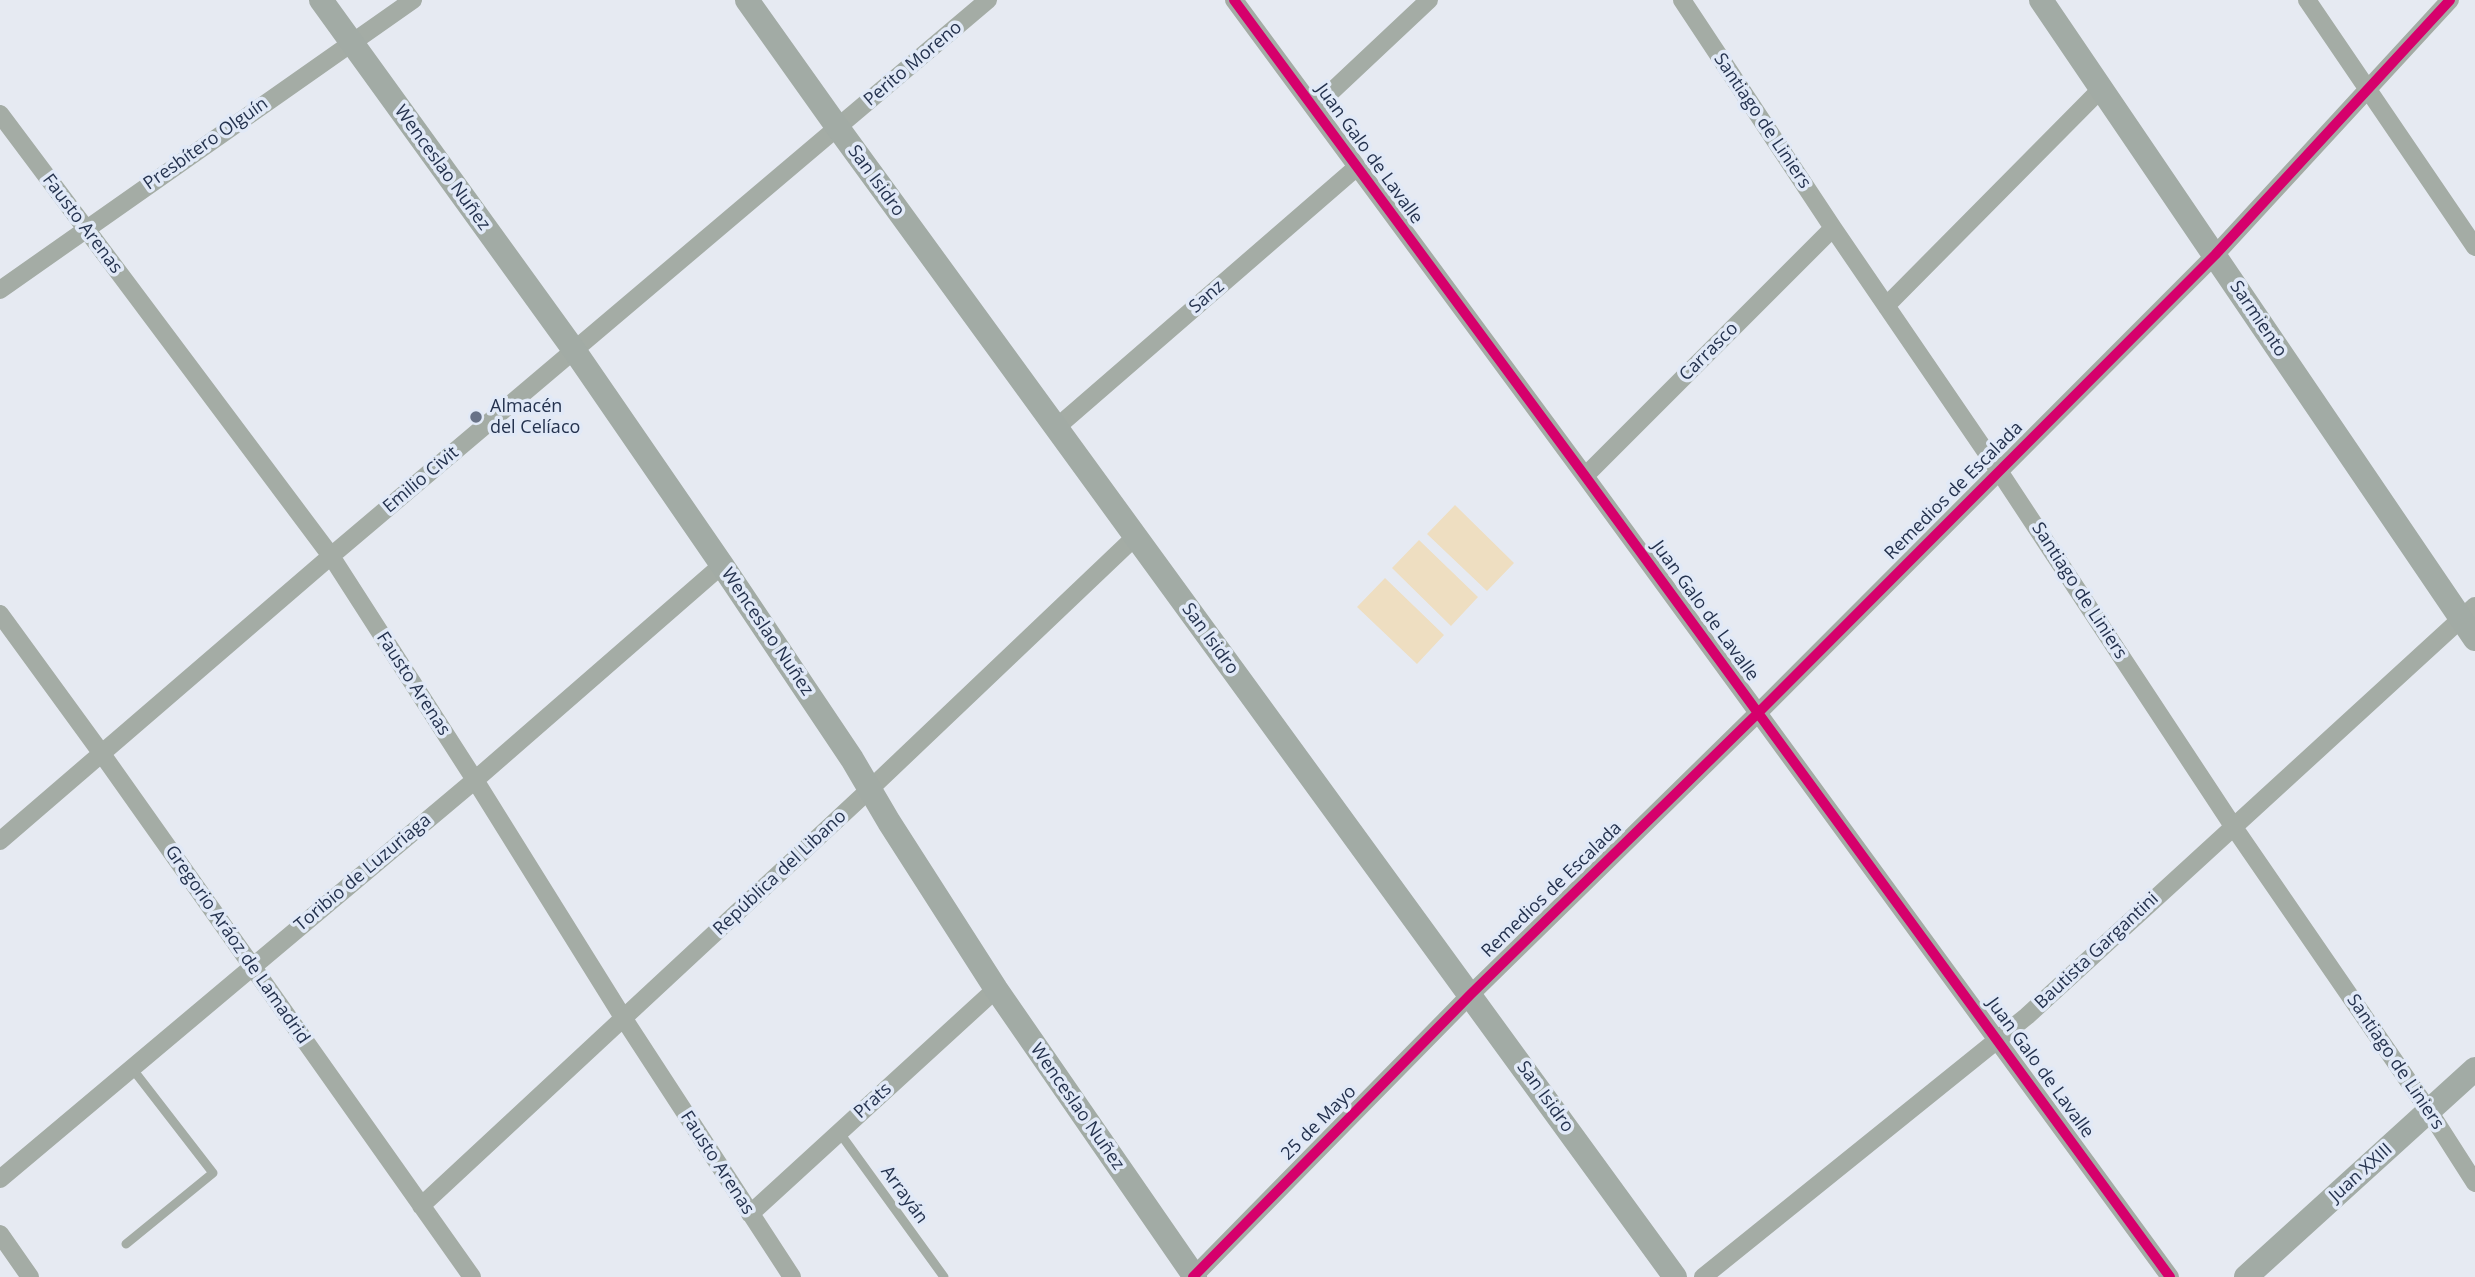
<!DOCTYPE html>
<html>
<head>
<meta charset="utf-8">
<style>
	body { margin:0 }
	canvas { display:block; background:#e6eaf2 }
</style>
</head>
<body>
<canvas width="2475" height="1277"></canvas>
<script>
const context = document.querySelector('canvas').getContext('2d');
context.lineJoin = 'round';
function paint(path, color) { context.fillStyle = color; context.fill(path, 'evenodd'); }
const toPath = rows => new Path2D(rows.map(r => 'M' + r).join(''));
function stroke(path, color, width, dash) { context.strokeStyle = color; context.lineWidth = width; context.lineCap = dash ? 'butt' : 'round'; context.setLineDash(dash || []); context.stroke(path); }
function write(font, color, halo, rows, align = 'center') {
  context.font = font + ' "Open Sans",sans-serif'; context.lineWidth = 7; context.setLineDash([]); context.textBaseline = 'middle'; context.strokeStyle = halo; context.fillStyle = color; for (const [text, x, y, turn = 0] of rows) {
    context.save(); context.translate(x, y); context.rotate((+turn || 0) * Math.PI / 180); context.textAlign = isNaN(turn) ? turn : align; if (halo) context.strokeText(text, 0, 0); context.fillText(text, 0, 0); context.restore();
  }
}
paint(toPath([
	[1455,505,1514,563,1487,591,1427,534],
	[1419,540,1478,597,1451,626,1392,568],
	[1385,578,1444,635,1417,664,1357,607]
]), '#eedec1');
stroke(toPath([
	[839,1132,944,1277],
	[126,1244,213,1173,131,1067]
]), '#a4aca5', 9);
stroke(toPath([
	[1234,0,1585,476,2170,1277],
	[1682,0,1833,228,1999,471,2233,826,2429,1111,2475,1183],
	[2307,0,2475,247],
	[1314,108,1429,0],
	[0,114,331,556,475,780,624,1019,792,1277],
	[0,290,413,0],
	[1886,306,2101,89],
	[1057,427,1357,167],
	[1585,476,1833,228],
	[0,614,102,754,472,1277],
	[0,841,331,556,988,0],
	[0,1179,475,780,722,565],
	[421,1206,870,789,1135,537],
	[750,1214,996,989],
	[0,1234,30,1277],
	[1193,1277,1471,994,1757,714,2215,255,2450,0],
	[1703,1277,2027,1016,2475,606]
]), '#a4aca5', 18);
stroke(toPath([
	[321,0,574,350,722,565,852,759,889,822,996,989,1195,1277],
	[747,0,838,128,1675,1277],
	[2041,0,2475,639],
	[2246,1277,2475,1069]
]), '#a2aba5', 24);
stroke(toPath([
	[1234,0,1585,476,2170,1277],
	[1193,1277,1471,994,1757,714,2215,255,2450,0]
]), '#d6006c', 10);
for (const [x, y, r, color] of [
	[476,417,7,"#687287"]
]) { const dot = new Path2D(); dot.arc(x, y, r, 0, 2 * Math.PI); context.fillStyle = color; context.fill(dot); stroke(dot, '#e1e9f7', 2.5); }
write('18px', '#24324e', '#e1e9f7', [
	["Perito Moreno",913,64,-40],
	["Santiago de Liniers",1762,121,56],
	["Presbítero Olguín",206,144,-35],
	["Juan Galo de Lavalle",1369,154,54],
	["Wenceslao Nuñez",442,168,54],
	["San Isidro",876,181,54],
	["Fausto Arenas",82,224,53],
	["Sanz",1207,297,-41],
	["Sarmiento",2258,319,56],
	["Carrasco",1709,352,-45],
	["Emilio Civit",421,480,-40],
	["Remedios de Escalada",1954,491,-45],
	["Santiago de Liniers",2079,591,57],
	["Juan Galo de Lavalle",1705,611,54],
	["Wenceslao Nuñez",767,632,56],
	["San Isidro",1210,639,54],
	["Fausto Arenas",413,684,57],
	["Toribio de Luzuriaga",363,873,-40],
	["República del Libano",780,873,-43],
	["Remedios de Escalada",1552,890,-44],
	["Gregorio Aráoz de Lamadrid",237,945,55],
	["Bautista Gargantini",2097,951,-43],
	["Santiago de Liniers",2395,1062,56],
	["Juan Galo de Lavalle",2040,1068,54],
	["San Isidro",1545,1097,54],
	["Prats",873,1101,-42],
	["Wenceslao Nuñez",1077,1107,55],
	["25 de Mayo",1319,1123,-45],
	["Fausto Arenas",717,1163,57],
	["Juan XXIII",2361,1173,-42],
	["Arrayán",904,1195,54]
]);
write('18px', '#24324e', '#e1e9f7', [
	["Almacén",490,407],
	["del Celíaco",490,428]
], 'left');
</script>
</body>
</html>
